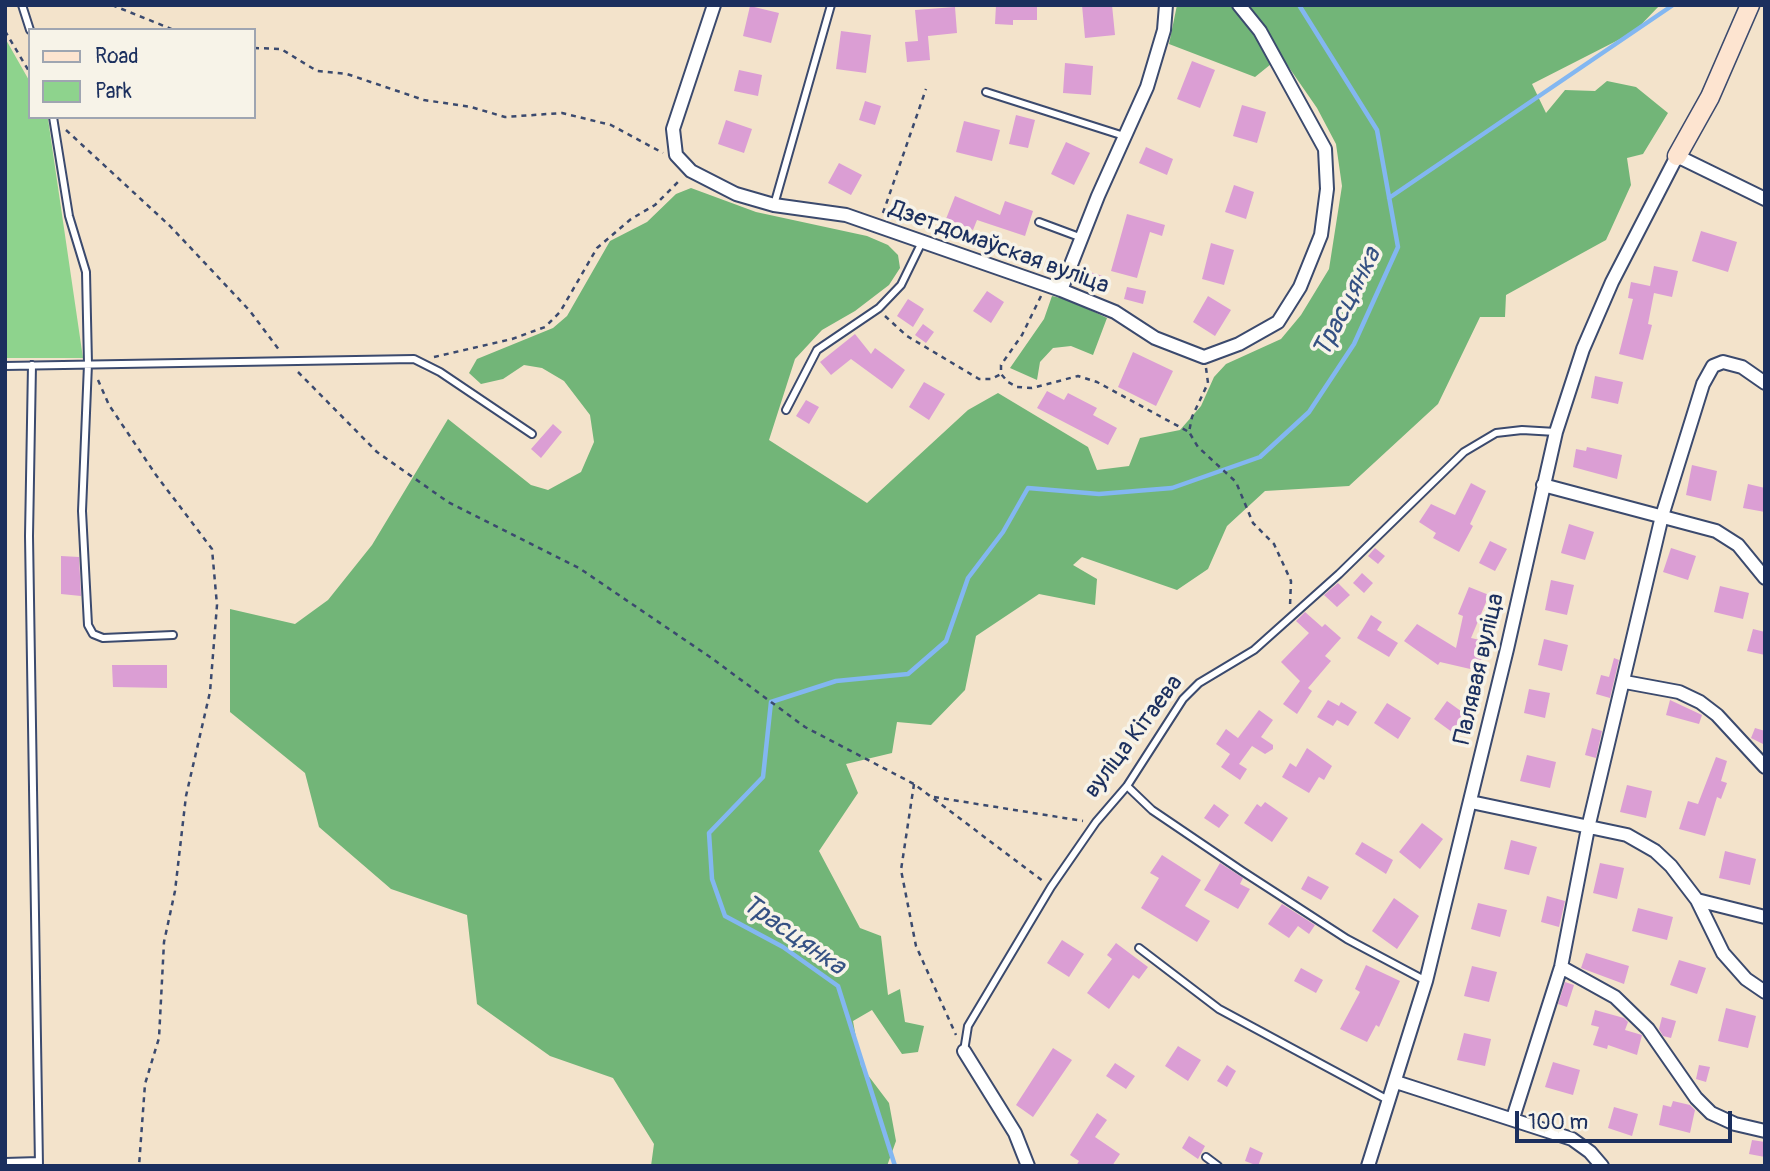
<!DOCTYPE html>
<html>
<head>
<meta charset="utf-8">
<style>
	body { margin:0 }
	#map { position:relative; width:1770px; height:1171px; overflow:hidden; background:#f3e3cb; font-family:Pangolin,sans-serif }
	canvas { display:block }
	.frame { position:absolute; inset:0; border:7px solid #1b2f5e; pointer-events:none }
	.legend { position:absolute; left:28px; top:28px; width:228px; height:91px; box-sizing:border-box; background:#f7f3e8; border:2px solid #9fa5b1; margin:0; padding:9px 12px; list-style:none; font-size:21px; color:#1b2f5e }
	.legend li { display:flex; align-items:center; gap:14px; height:35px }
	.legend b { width:35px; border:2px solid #9fa5b1 }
	.scale { position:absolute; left:1515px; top:1111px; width:217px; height:32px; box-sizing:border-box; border:4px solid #1b2f5e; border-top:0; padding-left:9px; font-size:21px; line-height:24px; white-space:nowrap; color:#1b2f5e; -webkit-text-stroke:5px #f7f3e8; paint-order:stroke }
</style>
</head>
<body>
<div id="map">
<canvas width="1770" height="1171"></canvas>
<div class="frame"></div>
<ul class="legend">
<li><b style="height:9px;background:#fde4d0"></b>Road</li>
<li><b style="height:19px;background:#8ed38d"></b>Park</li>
</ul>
<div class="scale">100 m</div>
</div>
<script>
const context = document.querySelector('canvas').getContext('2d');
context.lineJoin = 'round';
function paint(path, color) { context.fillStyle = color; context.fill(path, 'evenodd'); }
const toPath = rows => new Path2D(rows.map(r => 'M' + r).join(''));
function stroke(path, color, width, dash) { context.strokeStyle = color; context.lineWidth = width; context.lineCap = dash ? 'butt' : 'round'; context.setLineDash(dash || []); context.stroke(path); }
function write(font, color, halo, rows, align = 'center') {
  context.font = font + ' Pangolin,sans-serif'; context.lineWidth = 7; context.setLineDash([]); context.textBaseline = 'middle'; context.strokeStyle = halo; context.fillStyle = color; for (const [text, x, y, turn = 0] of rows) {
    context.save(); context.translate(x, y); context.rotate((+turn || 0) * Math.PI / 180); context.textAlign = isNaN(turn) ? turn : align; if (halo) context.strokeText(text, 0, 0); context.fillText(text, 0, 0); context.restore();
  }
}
paint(toPath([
	[5,38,30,82,30,117,48,119,83,358,5,358]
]), '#8ed38d');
paint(toPath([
	[1177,5,1660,5,1634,32,1532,84,1546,113,1565,90,1595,91,1607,81,1636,87,1668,113,1643,154,1627,158,1631,185,1606,240,1506,295,1505,317,1480,317,1438,404,1349,486,1265,491,1227,526,1208,569,1177,590,1082,557,1073,565,1097,579,1095,605,1039,594,976,636,965,690,931,725,897,722,892,753,846,764,858,793,819,851,860,928,881,936,888,995,900,989,905,1022,924,1026,918,1052,902,1054,872,1010,853,1021,861,1066,889,1103,896,1141,887,1166,651,1166,654,1144,613,1078,550,1056,477,1004,467,915,391,889,319,827,305,773,230,712,230,609,295,624,328,600,372,545,448,419,531,485,548,490,581,472,594,442,590,415,564,381,542,368,524,365,503,379,481,384,469,373,477,359,553,328,567,316,610,241,647,222,676,194,691,188,756,212,867,236,888,245,898,255,900,268,889,285,855,311,822,330,795,359,769,440,867,503,968,410,998,393,1088,447,1097,470,1129,466,1140,438,1180,430,1201,406,1214,377,1226,364,1281,339,1301,315,1329,269,1342,186,1336,144,1317,108,1281,56,1255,77,1169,44],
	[1052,296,1069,300,1107,318,1093,355,1071,346,1053,348,1040,362,1037,380,1010,368,1044,319]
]), '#72b578');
stroke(toPath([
	[1389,198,1673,5],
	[895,1166,838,986,783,947,725,916,712,879,709,833,763,777,771,702,836,681,908,674,946,641,968,578,1003,532,1028,488,1099,494,1172,488,1260,457,1309,412,1354,344,1398,247,1377,130,1299,5]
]), '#83b7f1', 4.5);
paint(toPath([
	[996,5,1037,5,1037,20,1013,20,1013,25,995,24],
	[1082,5,1112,5,1115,35,1085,38],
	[750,6,779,13,771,43,743,36],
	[955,7,957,33,928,36,930,60,907,62,905,42,918,41,915,10],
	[841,31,871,35,866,73,836,69],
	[1192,61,1215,70,1200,108,1177,99],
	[1065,63,1093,66,1091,95,1063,93],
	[739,70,762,75,758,96,734,91],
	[865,101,881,106,875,125,859,120],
	[1242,105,1266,112,1257,143,1233,136],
	[1016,115,1035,120,1028,148,1009,144],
	[726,120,752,129,744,153,718,144],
	[964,121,1000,130,992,161,956,152],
	[1066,142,1090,153,1074,185,1051,174],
	[1146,147,1173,159,1167,175,1139,163],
	[839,163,862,175,851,195,828,183],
	[1234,185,1254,192,1246,219,1225,212],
	[955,196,1000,215,1005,201,1033,211,1025,236,977,220,973,230,946,219],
	[1127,214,1165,225,1162,236,1150,232,1137,278,1111,271],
	[1701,231,1737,242,1728,272,1692,261],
	[1211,243,1234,250,1224,285,1202,279],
	[1654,266,1678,271,1672,297,1654,293,1648,324,1652,325,1643,360,1619,354,1633,299,1628,298,1631,282,1650,286],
	[1090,272,1106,277,1102,289,1087,284],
	[1127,287,1146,291,1143,304,1124,299],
	[987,291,1004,302,991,323,973,311],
	[1208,296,1231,310,1215,336,1193,322],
	[908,299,924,309,913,327,897,316],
	[923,324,934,332,926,343,915,335],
	[855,334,871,354,875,348,905,370,892,389,851,359,831,375,820,362],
	[1133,352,1173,371,1156,406,1118,387],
	[1595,376,1623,382,1618,404,1591,398],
	[924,382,945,394,929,420,909,407],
	[1047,391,1064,400,1068,393,1097,408,1093,415,1117,428,1108,445,1037,408],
	[806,400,819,407,809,424,796,416],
	[553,424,562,432,541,458,531,449],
	[1587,447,1622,455,1617,479,1573,467,1576,449,1586,451],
	[1692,465,1717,471,1711,501,1686,495],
	[1471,483,1486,491,1470,524,1473,526,1459,552,1433,538,1436,533,1419,522,1431,504,1455,515],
	[1748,484,1765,488,1765,512,1743,508],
	[1569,524,1594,532,1585,560,1561,553],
	[1490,541,1507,549,1495,571,1479,563],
	[1375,548,1385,556,1378,564,1368,556],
	[1671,548,1696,556,1688,580,1663,572],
	[61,556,79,557,81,596,61,594],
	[1362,573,1373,583,1364,593,1353,583],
	[1551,580,1574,585,1567,615,1545,610],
	[1338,583,1350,595,1337,607,1324,595],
	[1720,586,1749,593,1743,619,1714,612],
	[1469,587,1489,595,1471,638,1485,641,1479,671,1440,662,1438,665,1404,641,1417,624,1456,648,1463,616,1458,614],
	[1305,612,1322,627,1325,624,1341,638,1325,656,1331,661,1308,688,1312,691,1297,714,1283,704,1300,681,1281,662,1309,633,1296,621],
	[1371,615,1382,622,1377,630,1398,643,1389,657,1357,638],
	[1753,629,1765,632,1765,655,1747,651],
	[1544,639,1568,645,1562,671,1538,665],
	[1614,658,1619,660,1610,698,1596,694,1601,675,1609,677],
	[112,665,167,665,167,688,113,687],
	[1529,689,1550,693,1545,718,1524,713],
	[1328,700,1339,706,1341,702,1357,712,1348,726,1337,720,1333,726,1317,717],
	[1670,700,1702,715,1699,724,1666,715],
	[1447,701,1465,714,1452,732,1434,719],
	[1387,703,1411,718,1398,739,1374,723],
	[1259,710,1273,720,1261,737,1273,745,1273,749,1265,754,1252,746,1239,764,1247,769,1240,780,1221,767,1230,754,1216,744,1226,729,1238,738],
	[1592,728,1602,731,1596,758,1585,755],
	[1755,728,1765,731,1765,745,1751,738],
	[1307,748,1332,766,1324,780,1319,777,1309,793,1282,777,1290,763,1296,767],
	[1527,755,1556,762,1550,788,1520,781],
	[1716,757,1727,761,1721,781,1727,783,1721,799,1717,797,1705,836,1679,829,1688,801,1698,804],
	[1627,785,1652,791,1646,818,1620,812],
	[1265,802,1288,818,1272,842,1244,823,1257,804,1261,807],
	[1214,804,1229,815,1219,828,1204,818],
	[1422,823,1443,839,1420,869,1399,852],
	[1511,840,1537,847,1529,875,1504,869],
	[1362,842,1393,860,1386,874,1355,854],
	[1725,851,1756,859,1750,885,1719,878],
	[1162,855,1201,880,1185,906,1210,921,1197,942,1141,908,1159,878,1150,873],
	[1220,863,1243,878,1240,884,1250,889,1238,909,1204,890],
	[1600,863,1624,868,1617,899,1593,893],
	[1308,876,1329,887,1321,900,1301,889],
	[1547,896,1565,901,1559,927,1541,922],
	[1394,898,1419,916,1397,949,1372,931],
	[1478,903,1507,910,1500,937,1471,929],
	[1282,904,1315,925,1309,934,1298,926,1289,938,1268,924],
	[1638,908,1673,917,1667,940,1632,931],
	[1062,940,1084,954,1069,977,1047,963],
	[1116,943,1148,967,1139,979,1133,975,1109,1009,1087,993,1112,959,1107,955],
	[1586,953,1629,966,1624,984,1581,968],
	[1679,960,1706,968,1697,994,1670,985],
	[1366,965,1400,981,1379,1027,1376,1025,1367,1042,1340,1029,1360,992,1355,989],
	[1472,966,1497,972,1489,1002,1464,996],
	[1301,968,1323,980,1316,993,1294,981],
	[1565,982,1574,985,1567,1007,1558,1004],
	[1726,1008,1756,1016,1748,1048,1718,1041],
	[1595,1010,1624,1018,1628,1022,1625,1030,1642,1035,1637,1055,1608,1045,1607,1049,1593,1045,1599,1027,1591,1025],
	[1662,1017,1676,1021,1671,1038,1663,1036,1659,1029],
	[1464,1033,1491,1039,1485,1066,1457,1060],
	[1178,1046,1201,1060,1188,1081,1165,1066],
	[1053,1048,1072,1060,1033,1117,1016,1105],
	[1553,1062,1580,1070,1573,1095,1545,1087],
	[1115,1063,1135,1076,1126,1089,1106,1076],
	[1227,1065,1236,1071,1227,1087,1217,1081],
	[1699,1065,1710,1067,1706,1082,1696,1079],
	[1673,1101,1690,1105,1695,1110,1690,1133,1659,1125,1663,1105,1671,1107],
	[1614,1107,1638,1114,1632,1136,1608,1128],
	[1097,1113,1107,1120,1095,1137,1120,1154,1112,1166,1076,1166,1079,1161,1070,1155],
	[1189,1136,1205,1146,1198,1159,1182,1148],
	[1752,1140,1765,1142,1765,1157,1749,1154],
	[1250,1147,1263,1153,1258,1166,1245,1161]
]), '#db9ed4');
const lane = toPath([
	[22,5,30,30],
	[986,92,1124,136],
	[53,117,69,216,86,272,88,364,82,511,88,625,93,634,103,638,173,635],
	[774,205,831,5],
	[1039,222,1082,238],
	[32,365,29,536,39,1166],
	[5,366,414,359,440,372,532,434],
	[786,410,817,350,879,308,901,285,922,242],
	[1127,786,1152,810,1242,871,1347,939,1426,981],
	[1139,948,1219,1009,1388,1100],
	[964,1051,968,1026,1051,887,1096,822,1127,786,1183,699,1199,683,1254,650,1339,574,1464,452,1496,433,1522,430,1556,432],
	[1206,1157,1218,1166],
	[5,1162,39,1161]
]);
const street = toPath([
	[714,5,673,129,676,155,691,171,736,194,774,205,846,215,1061,290,1115,312,1155,338,1204,357,1239,344,1278,322,1300,287,1321,235,1327,189,1325,149,1260,31,1239,5],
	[1061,290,1098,196,1147,87,1164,30,1166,5],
	[1543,485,1716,531,1738,545,1765,578],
	[1625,682,1679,692,1700,702,1717,715,1765,767],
	[1471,802,1627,835,1655,851,1671,866,1697,900,1723,953,1746,979,1765,992],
	[1697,900,1765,917],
	[1561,967,1615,997,1648,1029,1696,1098,1711,1113,1735,1124,1765,1131],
	[964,1051,1015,1133,1028,1166],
	[1396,1082,1572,1139,1590,1152,1602,1166],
	[1513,1118,1561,967,1588,828,1662,516,1703,384,1713,366,1723,362,1742,367,1765,383],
	[1368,1166,1426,981,1507,649,1556,432,1583,349,1612,282,1677,156,1765,199]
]);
const secondary = toPath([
	[1677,156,1710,97,1750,5]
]);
stroke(lane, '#3b4a6e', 10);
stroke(street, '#3b4a6e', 16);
stroke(secondary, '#3b4a6e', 21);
stroke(toPath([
	[112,5,174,30],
	[5,31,30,73],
	[254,48,281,49,317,71,347,74,424,100,471,107,505,117,562,113,611,125,663,153],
	[66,130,170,226,250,311,280,351],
	[883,213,926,89],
	[1041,296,1022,335,1001,365,1001,374,1008,382,1017,387,1032,388,1078,376,1097,382,1189,432],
	[885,316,907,336,979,379,991,379,1001,374],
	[434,357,512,339,545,327,560,312,597,248,631,219,655,205,680,180],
	[1206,368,1208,383,1192,417,1189,432,1198,447,1236,482,1253,523,1274,544,1291,581,1290,606],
	[298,372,377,452,448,502,579,568,710,657,805,727,914,784,1043,881],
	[98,380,109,405,156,475,212,549,217,605,210,692,186,796,175,891,164,942,159,1038,145,1084,139,1166],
	[914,784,901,870,916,946,956,1035],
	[934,797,1083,821]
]), '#3b4a6e', 2.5, [5, 5]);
stroke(lane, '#fff', 6);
stroke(street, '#fff', 12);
stroke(secondary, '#fde4d0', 18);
write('24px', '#1b2f5e', '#f7f3e8', [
	["Дзетдомаўская вуліца",999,248,20],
	["Палявая вуліца",1480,669,-77],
	["вуліца Кітаева",1134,737,-53]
]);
write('italic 26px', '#355183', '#f7f3e8', [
	["Трасцянка",1348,303,-63],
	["Трасцянка",793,936,35]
]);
</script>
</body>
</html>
